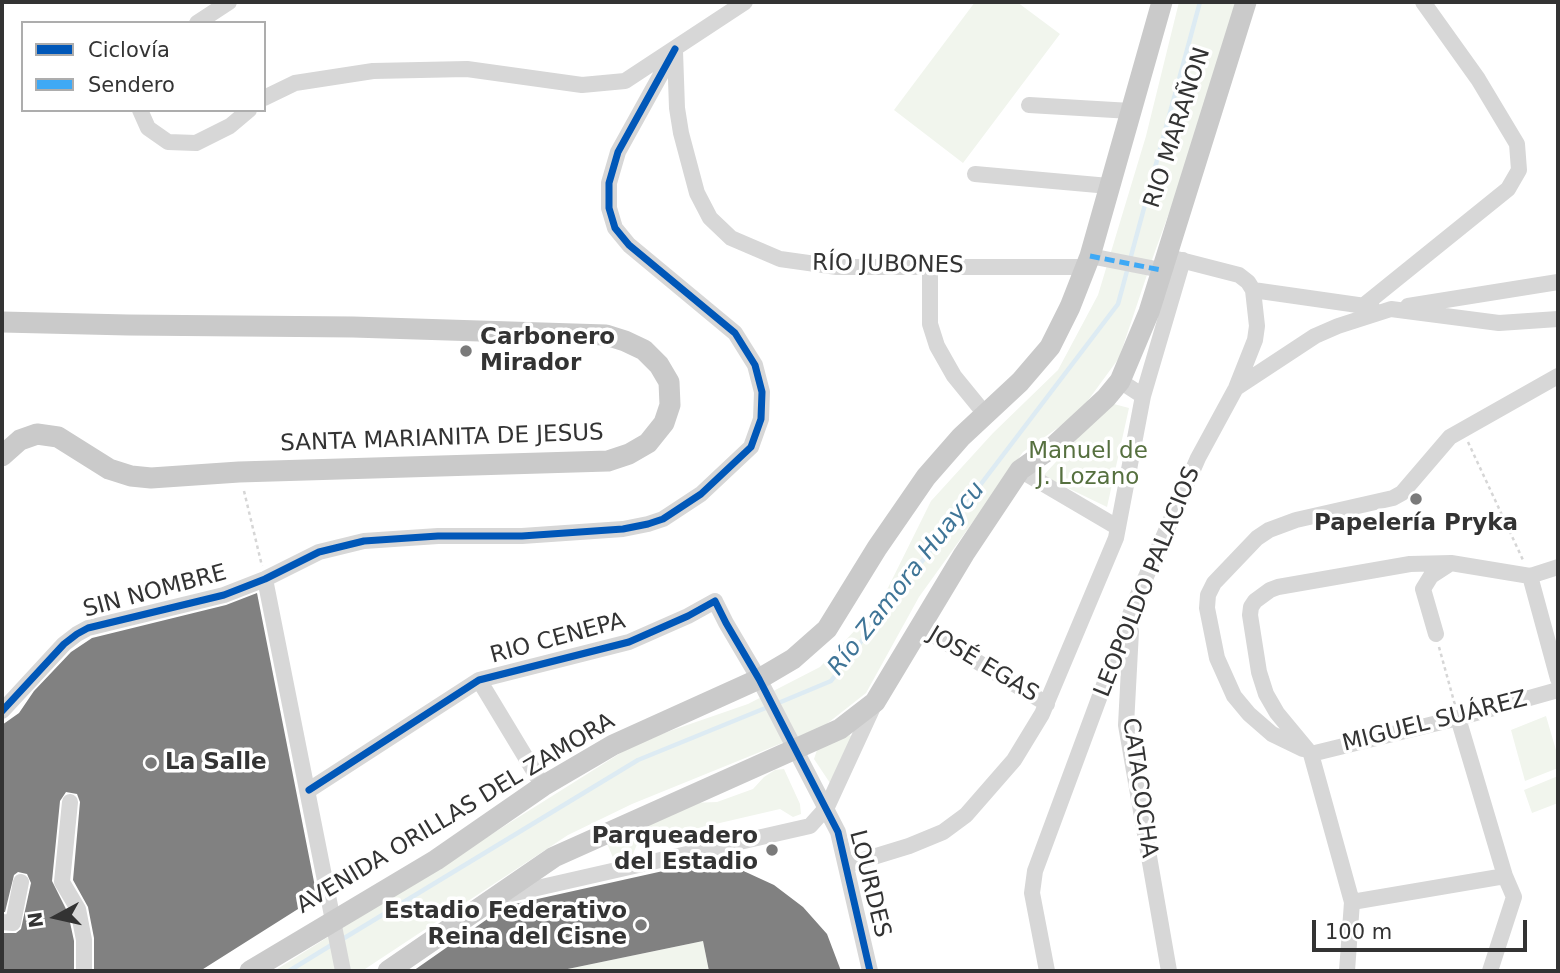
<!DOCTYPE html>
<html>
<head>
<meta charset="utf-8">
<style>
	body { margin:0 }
	#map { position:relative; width:1560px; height:973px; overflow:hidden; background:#fff; font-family:"DejaVu Sans",sans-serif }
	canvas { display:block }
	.frame { position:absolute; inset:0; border:4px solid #333; pointer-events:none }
	.legend { position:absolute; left:21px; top:21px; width:245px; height:91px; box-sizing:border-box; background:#fff; border:2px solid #adadad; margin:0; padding:9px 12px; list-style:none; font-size:21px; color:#333 }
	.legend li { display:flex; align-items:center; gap:14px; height:35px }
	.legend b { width:35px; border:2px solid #adadad }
	.north { position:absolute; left:21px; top:882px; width:70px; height:70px; -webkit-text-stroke:5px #fff; paint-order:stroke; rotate:262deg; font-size:19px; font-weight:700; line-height:28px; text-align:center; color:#333 }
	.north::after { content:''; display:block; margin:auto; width:24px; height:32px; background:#333; clip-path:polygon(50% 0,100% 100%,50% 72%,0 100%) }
	.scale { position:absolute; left:1312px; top:920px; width:215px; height:32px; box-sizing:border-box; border:4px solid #333; border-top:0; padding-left:9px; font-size:21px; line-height:24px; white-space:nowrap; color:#333; -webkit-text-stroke:5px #fff; paint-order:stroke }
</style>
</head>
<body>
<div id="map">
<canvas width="1560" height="973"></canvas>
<div class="frame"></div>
<ul class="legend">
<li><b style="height:9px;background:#0057b8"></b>Ciclovía</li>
<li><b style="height:9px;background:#3fa9f5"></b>Sendero</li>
</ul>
<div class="north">N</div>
<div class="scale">100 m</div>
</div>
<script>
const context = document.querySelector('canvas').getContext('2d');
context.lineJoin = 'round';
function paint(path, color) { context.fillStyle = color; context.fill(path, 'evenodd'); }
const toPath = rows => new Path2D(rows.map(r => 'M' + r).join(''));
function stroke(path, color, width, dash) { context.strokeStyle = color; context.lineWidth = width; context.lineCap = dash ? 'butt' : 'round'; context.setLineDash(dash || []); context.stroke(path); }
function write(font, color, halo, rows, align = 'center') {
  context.font = font + ' "DejaVu Sans",sans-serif'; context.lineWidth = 7; context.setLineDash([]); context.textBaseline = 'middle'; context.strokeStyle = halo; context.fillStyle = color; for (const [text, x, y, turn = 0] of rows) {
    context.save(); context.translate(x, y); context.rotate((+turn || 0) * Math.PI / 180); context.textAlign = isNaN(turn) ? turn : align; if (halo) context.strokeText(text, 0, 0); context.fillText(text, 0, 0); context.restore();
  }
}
paint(toPath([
	[975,2,1017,2,1060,34,963,163,894,110],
	[1179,2,1235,2,1227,53,1153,257,1119,358,1078,414,1023,452,919,597,866,693,824,726,632,804,568,835,362,971,274,971,638,742,748,704,820,667,880,604,931,501,993,433,1058,370,1098,295,1146,136],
	[1110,403,1129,408,1107,507,1043,476],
	[1546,716,1558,757,1558,768,1525,781,1511,730],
	[850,735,854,740,830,783,814,759,817,750],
	[784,769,800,804,801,814,793,817,780,809,638,842,632,856,614,860,606,841,692,803,717,802,753,789,764,777,775,770],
	[1558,776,1558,803,1532,813,1524,790],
	[703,941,709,971,558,971]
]), '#f1f5ed');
stroke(toPath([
	[776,704,831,681,1118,304,1200,2],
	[341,940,638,760,768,707],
	[289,971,333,944]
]), '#ddebf3', 4.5);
paint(toPath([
	[257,593,317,897,200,971,94,971,94,938,88,907,73,880,80,802,77,794,66,792,60,801,52,881,68,913,74,941,74,971,2,971,2,933,16,933,21,929,31,883,27,874,18,872,14,875,5,912,2,912,2,725,19,713,34,691,71,652,92,638,226,605],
	[699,863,737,868,774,885,803,907,827,934,841,971,709,971,703,941,558,971,413,971,506,906]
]), '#818181');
stroke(toPath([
	[1468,442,1523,560],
	[244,491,262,566],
	[1439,647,1455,705]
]), '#d6d6d6', 2.5, [3.5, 3.5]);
stroke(toPath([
	[197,23,229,2],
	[675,51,677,108,681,133,697,193,710,218,731,238,780,259,837,267,1086,267],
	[264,98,295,83,373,71,467,69,582,85,625,81,745,2],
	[1029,105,1131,111],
	[140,110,148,128,168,142,196,143,230,126,249,110],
	[975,174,1109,186],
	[1090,256,1161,270],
	[930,267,930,324,937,346,954,376,985,414],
	[1253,290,1372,307],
	[1363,306,1508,189,1519,170,1517,144,1478,79,1423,2],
	[1408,306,1558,282],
	[1236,388,1315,336,1338,326,1391,309,1499,323,1558,319],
	[1143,396,1183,260],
	[1020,470,1117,527],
	[1530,576,1558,679],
	[265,579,343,971],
	[920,627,1047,704],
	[1131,631,1126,725,1169,971],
	[1436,634,1423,589,1431,576,1451,563],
	[479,680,543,786],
	[2,711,64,644,77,634,88,628,224,595,265,579,319,552,364,541,438,536,522,536,623,529,648,524,663,519,701,494,751,447,761,419,762,392,755,365,735,333,629,245,615,228,609,208,609,183,618,152,675,49],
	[1458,718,1505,876,1514,897,1490,971],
	[1303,749,1272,734,1249,714,1234,696,1217,658,1207,608,1208,595,1214,583,1257,538,1269,530,1296,520,1393,498,1402,493,1450,437,1558,376],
	[1311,754,1458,718,1558,690],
	[309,790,479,680,629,642,688,616,715,601,726,623,759,679,838,832,870,971],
	[70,802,62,882,78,909,84,940,84,971],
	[847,865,909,846,943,832,966,815,1014,760,1042,714,1116,538,1143,396,1120,381],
	[502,896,810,826,827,807,874,705],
	[1352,902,1505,876],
	[2,922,13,923,21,882],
	[1047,971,1032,893,1035,871,1134,604,1198,458,1236,388,1255,340,1257,326,1253,290,1248,282,1239,275,1165,256],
	[1347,971,1352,902,1311,754,1277,713,1266,694,1259,672,1250,615,1251,607,1255,601,1270,590,1278,587,1410,564,1451,563,1530,576,1558,567]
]), '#d7d7d7', 16);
stroke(toPath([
	[2,322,128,325,353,327,606,335,625,341,644,350,659,365,669,382,670,405,664,423,648,443,629,454,608,461,239,472,151,478,131,476,109,469,58,437,37,434,20,440,2,456],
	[250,971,436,860,543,786,613,745,759,679,793,659,827,629,877,548,926,477,961,437,1020,382,1050,347,1070,307,1090,256,1162,2],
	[388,971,554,857,840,729,875,702,964,554,1020,470,1053,447,1106,398,1120,381,1149,312,1246,2]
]), '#cacaca', 21);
stroke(toPath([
	[1090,256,1161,270]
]), '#3fa9f5', 5, [10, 5]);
stroke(toPath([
	[2,711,64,644,77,634,88,628,224,595,265,579,319,552,364,541,438,536,522,536,623,529,648,524,663,519,701,494,751,447,761,419,762,392,755,365,735,333,629,245,615,228,609,208,609,183,618,152,675,49],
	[309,790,479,680,629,642,688,616,715,601,726,623,759,679,838,832,870,971]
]), '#0057b8', 7);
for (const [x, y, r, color] of [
	[466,351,7,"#7a7a7a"],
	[1416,499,7,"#7a7a7a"],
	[151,763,7,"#7a7a7a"],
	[772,850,7,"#7a7a7a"],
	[641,925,7,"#7a7a7a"]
]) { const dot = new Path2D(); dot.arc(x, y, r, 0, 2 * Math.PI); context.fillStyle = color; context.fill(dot); stroke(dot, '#fff', 2.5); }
write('23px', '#333', '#fff', [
	["RIO MARAÑON",1178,128,-72],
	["RÍO JUBONES",888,265,1],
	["SANTA MARIANITA DE JESUS",442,439,-2],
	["LEOPOLDO PALACIOS",1148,582,-68],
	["SIN NOMBRE",155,592,-15],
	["RIO CENEPA",558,639,-15],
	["JOSÉ EGAS",983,665,31],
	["MIGUEL SUÁREZ",1435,722,-14],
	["CATACOCHA",1139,788,82],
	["AVENIDA ORILLAS DEL ZAMORA",456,814,-31],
	["LOURDES",869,884,76]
]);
write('bold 23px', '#333', '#fff', [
	["Carbonero",480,338],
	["Mirador",480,364],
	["Papelería Pryka",1416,524,"center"],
	["La Salle",165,763],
	["Parqueadero",758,837,"right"],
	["del Estadio",758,863,"right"],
	["Estadio Federativo",627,912,"right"],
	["Reina del Cisne",627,938,"right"]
], 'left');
write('23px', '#56703f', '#fff', [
	["Manuel de",1088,452],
	["J. Lozano",1088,478]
]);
write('italic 24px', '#3f7597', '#fff', [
	["Río Zamora Huaycu",907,579,-52]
]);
</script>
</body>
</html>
